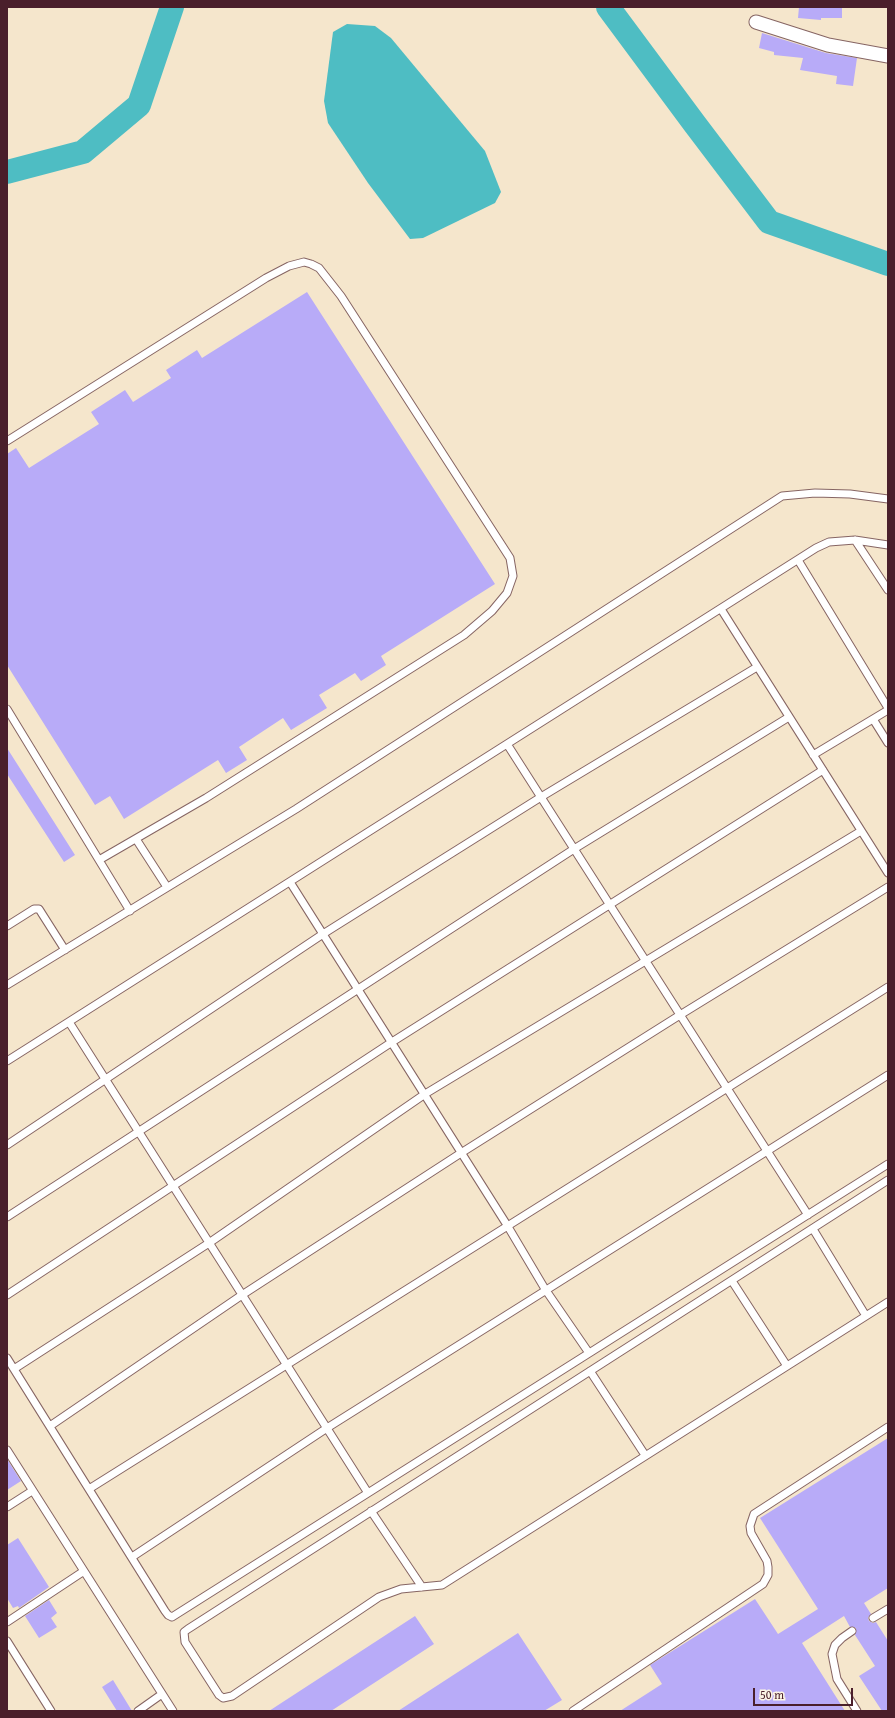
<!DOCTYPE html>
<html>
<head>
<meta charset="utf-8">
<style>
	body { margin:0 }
	#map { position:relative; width:895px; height:1718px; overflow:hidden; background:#f5e6cc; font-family:"Gentium Book Plus",serif }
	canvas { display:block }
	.frame { position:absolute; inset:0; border:8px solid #4a1f2b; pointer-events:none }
	.scale { position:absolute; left:753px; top:1688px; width:100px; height:18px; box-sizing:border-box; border:2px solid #4a1f2b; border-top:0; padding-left:5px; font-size:12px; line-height:14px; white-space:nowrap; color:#4a1f2b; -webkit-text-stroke:3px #fcf5e5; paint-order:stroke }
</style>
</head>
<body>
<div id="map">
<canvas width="895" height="1718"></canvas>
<div class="frame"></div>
<div class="scale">50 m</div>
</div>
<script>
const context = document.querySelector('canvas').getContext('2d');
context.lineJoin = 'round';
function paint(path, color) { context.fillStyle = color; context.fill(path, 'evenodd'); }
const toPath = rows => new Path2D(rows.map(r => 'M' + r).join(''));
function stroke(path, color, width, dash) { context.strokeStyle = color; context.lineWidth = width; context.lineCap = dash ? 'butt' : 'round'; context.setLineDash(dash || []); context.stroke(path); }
paint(toPath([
	[347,24,375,26,391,38,485,151,501,192,495,203,423,238,410,239,368,183,328,123,324,101,333,32]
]), '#4ebdc3');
stroke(toPath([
	[608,7,694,123,769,222,888,264],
	[7,172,83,152,139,105,172,7]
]), '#4ebdc3', 24);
paint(toPath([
	[799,7,842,7,842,18,821,18,821,20,798,18],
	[762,33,826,53,857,58,853,86,836,84,837,76,800,70,803,58,774,55,774,52,759,48],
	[307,292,495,584,381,656,386,665,361,681,355,673,319,695,327,708,291,730,283,718,239,747,247,760,226,773,218,760,124,819,110,796,95,805,7,665,7,454,16,448,29,468,99,424,91,412,125,390,133,402,171,378,166,370,197,350,202,358],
	[7,748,75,855,64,862,7,774],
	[888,1438,888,1588,864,1603,871,1614,868,1618,869,1621,873,1623,876,1622,888,1641,888,1711,882,1711,859,1676,875,1666,855,1635,856,1628,850,1627,844,1616,802,1643,845,1711,620,1711,662,1684,650,1665,755,1599,778,1634,818,1609,760,1518],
	[7,1459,21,1481,7,1490],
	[18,1538,49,1587,19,1608,18,1606,13,1608,7,1598,7,1545],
	[49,1600,57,1613,51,1618,57,1627,39,1638,25,1616],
	[415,1616,434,1644,331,1711,269,1711],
	[518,1633,562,1700,544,1711,398,1711],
	[113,1680,132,1711,117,1711,102,1687]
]), '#b8abf8');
const lane = toPath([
	[7,441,266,278,289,266,304,262,311,264,319,268,341,296,510,558,513,576,507,593,492,611,464,635,206,798,99,860],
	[855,540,888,590],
	[798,560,888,708],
	[721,609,888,873],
	[7,709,130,911],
	[873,719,888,743],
	[507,744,808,1215],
	[813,755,888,710],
	[136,839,167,887],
	[290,882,507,1225,545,1289,589,1353],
	[7,926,34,909,39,909,65,950],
	[7,985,296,809,782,496,815,493,850,494,888,499],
	[69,1022,368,1493],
	[7,1061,816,548,829,542,855,540,888,545],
	[7,1145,323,934,541,797,757,667],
	[888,1180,188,1629,184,1632,185,1642,219,1695,223,1698,232,1696,379,1597,401,1589,442,1585,888,1302],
	[7,1217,574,849,789,717],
	[813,1229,866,1316],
	[732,1281,787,1366],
	[7,1295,392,1042,823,770],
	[7,1358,165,1611,168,1615,172,1617,888,1164],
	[14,1369,209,1243,425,1094,861,831],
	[590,1371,645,1455],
	[50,1426,242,1295,461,1153,680,1015,888,887],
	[7,1450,173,1711],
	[89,1489,888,987],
	[7,1507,32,1491],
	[371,1511,422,1587],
	[132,1557,327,1428,888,1075],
	[873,1618,888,1609],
	[7,1622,84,1571],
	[852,1631,842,1638,835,1645,832,1654,837,1679,857,1711],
	[7,1641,51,1711],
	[138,1711,162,1694],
	[573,1711,763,1584,768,1575,768,1567,767,1561,751,1533,750,1526,754,1514,888,1427]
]);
const street = toPath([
	[756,22,828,45,888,56]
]);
stroke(lane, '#866563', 9);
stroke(street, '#866563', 15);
stroke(lane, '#fff', 7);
stroke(street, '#fff', 13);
</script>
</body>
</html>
